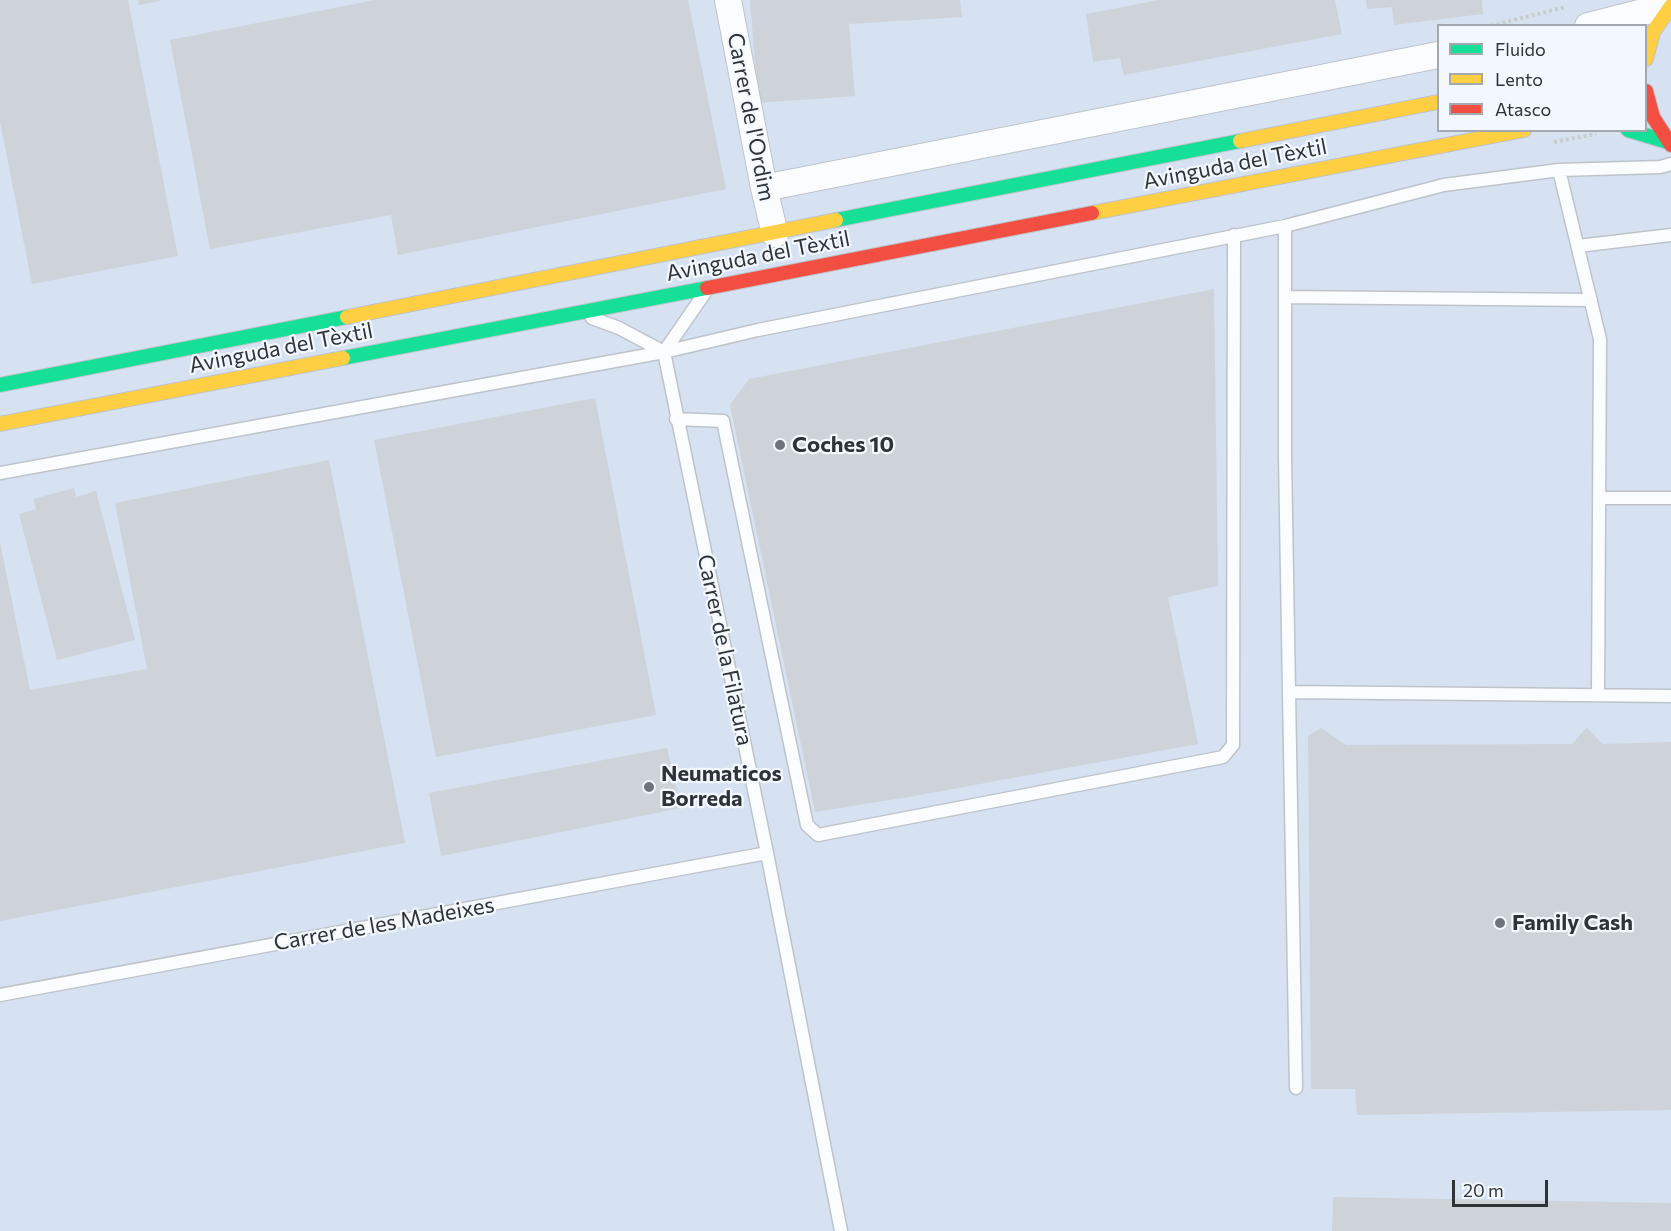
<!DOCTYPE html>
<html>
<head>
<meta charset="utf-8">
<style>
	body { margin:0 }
	#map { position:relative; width:1671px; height:1231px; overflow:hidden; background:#e5ecf4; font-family:Commissioner,sans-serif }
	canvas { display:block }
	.legend { position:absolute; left:1437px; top:24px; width:210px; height:108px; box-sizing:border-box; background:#f3f8fe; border:2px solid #a4a9af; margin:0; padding:8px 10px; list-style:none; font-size:18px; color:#2e3338 }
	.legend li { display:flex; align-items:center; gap:12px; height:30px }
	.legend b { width:30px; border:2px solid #a4a9af }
	.scale { position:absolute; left:1452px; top:1180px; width:96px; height:27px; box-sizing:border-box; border:3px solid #2e3338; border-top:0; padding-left:8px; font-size:18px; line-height:21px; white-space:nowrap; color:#2e3338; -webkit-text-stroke:4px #f3f8fe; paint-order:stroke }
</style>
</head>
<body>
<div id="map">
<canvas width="1671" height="1231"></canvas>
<ul class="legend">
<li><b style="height:8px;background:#16e098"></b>Fluido</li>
<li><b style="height:8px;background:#ffcf43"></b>Lento</li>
<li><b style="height:8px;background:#f24e42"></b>Atasco</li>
</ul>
<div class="scale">20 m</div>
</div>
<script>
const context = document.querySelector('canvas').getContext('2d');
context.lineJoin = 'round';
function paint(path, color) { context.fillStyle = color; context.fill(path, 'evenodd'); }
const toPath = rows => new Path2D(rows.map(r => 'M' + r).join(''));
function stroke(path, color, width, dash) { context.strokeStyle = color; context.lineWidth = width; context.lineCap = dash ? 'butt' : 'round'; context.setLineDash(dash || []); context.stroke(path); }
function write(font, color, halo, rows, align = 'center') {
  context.font = font + ' Commissioner,sans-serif'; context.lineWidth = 4.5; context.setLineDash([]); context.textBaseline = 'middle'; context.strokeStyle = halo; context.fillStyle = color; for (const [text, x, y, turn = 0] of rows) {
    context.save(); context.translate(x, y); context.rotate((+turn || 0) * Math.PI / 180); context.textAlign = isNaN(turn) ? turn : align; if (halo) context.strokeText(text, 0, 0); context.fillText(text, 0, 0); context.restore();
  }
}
paint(toPath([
	[0,0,1671,0,1671,1231,0,1231],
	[1438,26,1646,26,1646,130,1438,130]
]), '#d6e2f1');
paint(toPath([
	[0,0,128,0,178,256,32,284,0,122],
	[138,0,160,0,160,1,139,5],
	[375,0,688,0,726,189,398,255,391,215,210,249,170,40],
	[750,0,960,0,962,17,849,24,855,96,758,103],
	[1159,0,1335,0,1342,34,1124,75,1120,58,1093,62,1086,14],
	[1366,0,1482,0,1483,14,1394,25,1392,7,1367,9],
	[1214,289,1218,586,1168,597,1198,744,909,797,815,812,730,405,749,379],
	[595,398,656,715,436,757,374,440],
	[329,460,405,843,0,921,0,542,30,690,147,669,115,503],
	[74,488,76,497,96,491,135,640,57,660,19,514,36,509,33,499],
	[1587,727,1602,744,1671,742,1671,1110,1357,1115,1355,1089,1311,1089,1308,736,1321,728,1346,745,1572,744],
	[667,748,681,808,441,856,429,793],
	[1333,1197,1671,1203,1671,1231,1332,1231]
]), '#cdd3d9');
const lane = toPath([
	[1559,170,1600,339,1598,694],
	[1285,226,1285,456,1289,692,1671,696],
	[1578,246,1671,235],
	[1285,297,1591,300],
	[592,318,619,328,664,352],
	[664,352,767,853,841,1231],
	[664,352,704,294],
	[676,419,723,421,807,825,818,835,1223,757,1233,745,1234,235],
	[0,473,664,352,758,330,1285,226,1444,185,1559,170,1660,167,1671,164],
	[1599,498,1671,498],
	[1289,692,1296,1088],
	[0,995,767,853]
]);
const street = toPath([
	[728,0,764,188,775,234],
	[1588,26,1671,5],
	[764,188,1438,55]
]);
const fast = toPath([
	[1628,130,1668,142],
	[836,220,1240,141],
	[343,358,707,288],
	[0,385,347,317]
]);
const slow = toPath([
	[1646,59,1653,32,1671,6],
	[1240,141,1438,102],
	[1092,213,1524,130],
	[347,317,836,220],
	[0,424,343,358]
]);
const jam = toPath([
	[1646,91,1653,117,1671,145],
	[707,288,1092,213]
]);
stroke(lane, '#bec3ca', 15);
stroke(street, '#bec3ca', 28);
stroke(fast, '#bec3ca', 16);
stroke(slow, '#bec3ca', 16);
stroke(jam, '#bec3ca', 16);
stroke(toPath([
	[1491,26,1565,7],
	[1554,142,1596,134]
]), '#c9ccce', 4, [3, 3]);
stroke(lane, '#fbfcfd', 12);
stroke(street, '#fbfcfd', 26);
stroke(fast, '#16e098', 14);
stroke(slow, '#ffcf43', 14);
stroke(jam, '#f24e42', 14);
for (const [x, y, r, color] of [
	[780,445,6,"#6e747a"],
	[649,787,6,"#6e747a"],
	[1500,923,6,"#6e747a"]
]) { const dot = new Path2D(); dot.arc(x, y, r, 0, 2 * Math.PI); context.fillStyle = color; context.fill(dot); stroke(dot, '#f3f8fe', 2); }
write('22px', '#2e3338', '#f3f8fe', [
	["Carrer de l'Ordim",751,117,79],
	["Avinguda del Tèxtil",1235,164,-11],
	["Avinguda del Tèxtil",758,256,-11],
	["Avinguda del Tèxtil",281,348,-11],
	["Carrer de la Filatura",725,650,78],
	["Carrer de les Madeixes",384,924,-10]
]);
write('bold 22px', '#2e3338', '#f3f8fe', [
	["Coches 10",792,445],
	["Neumaticos",661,774],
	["Borreda",661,799],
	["Family Cash",1512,923]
], 'left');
</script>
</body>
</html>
